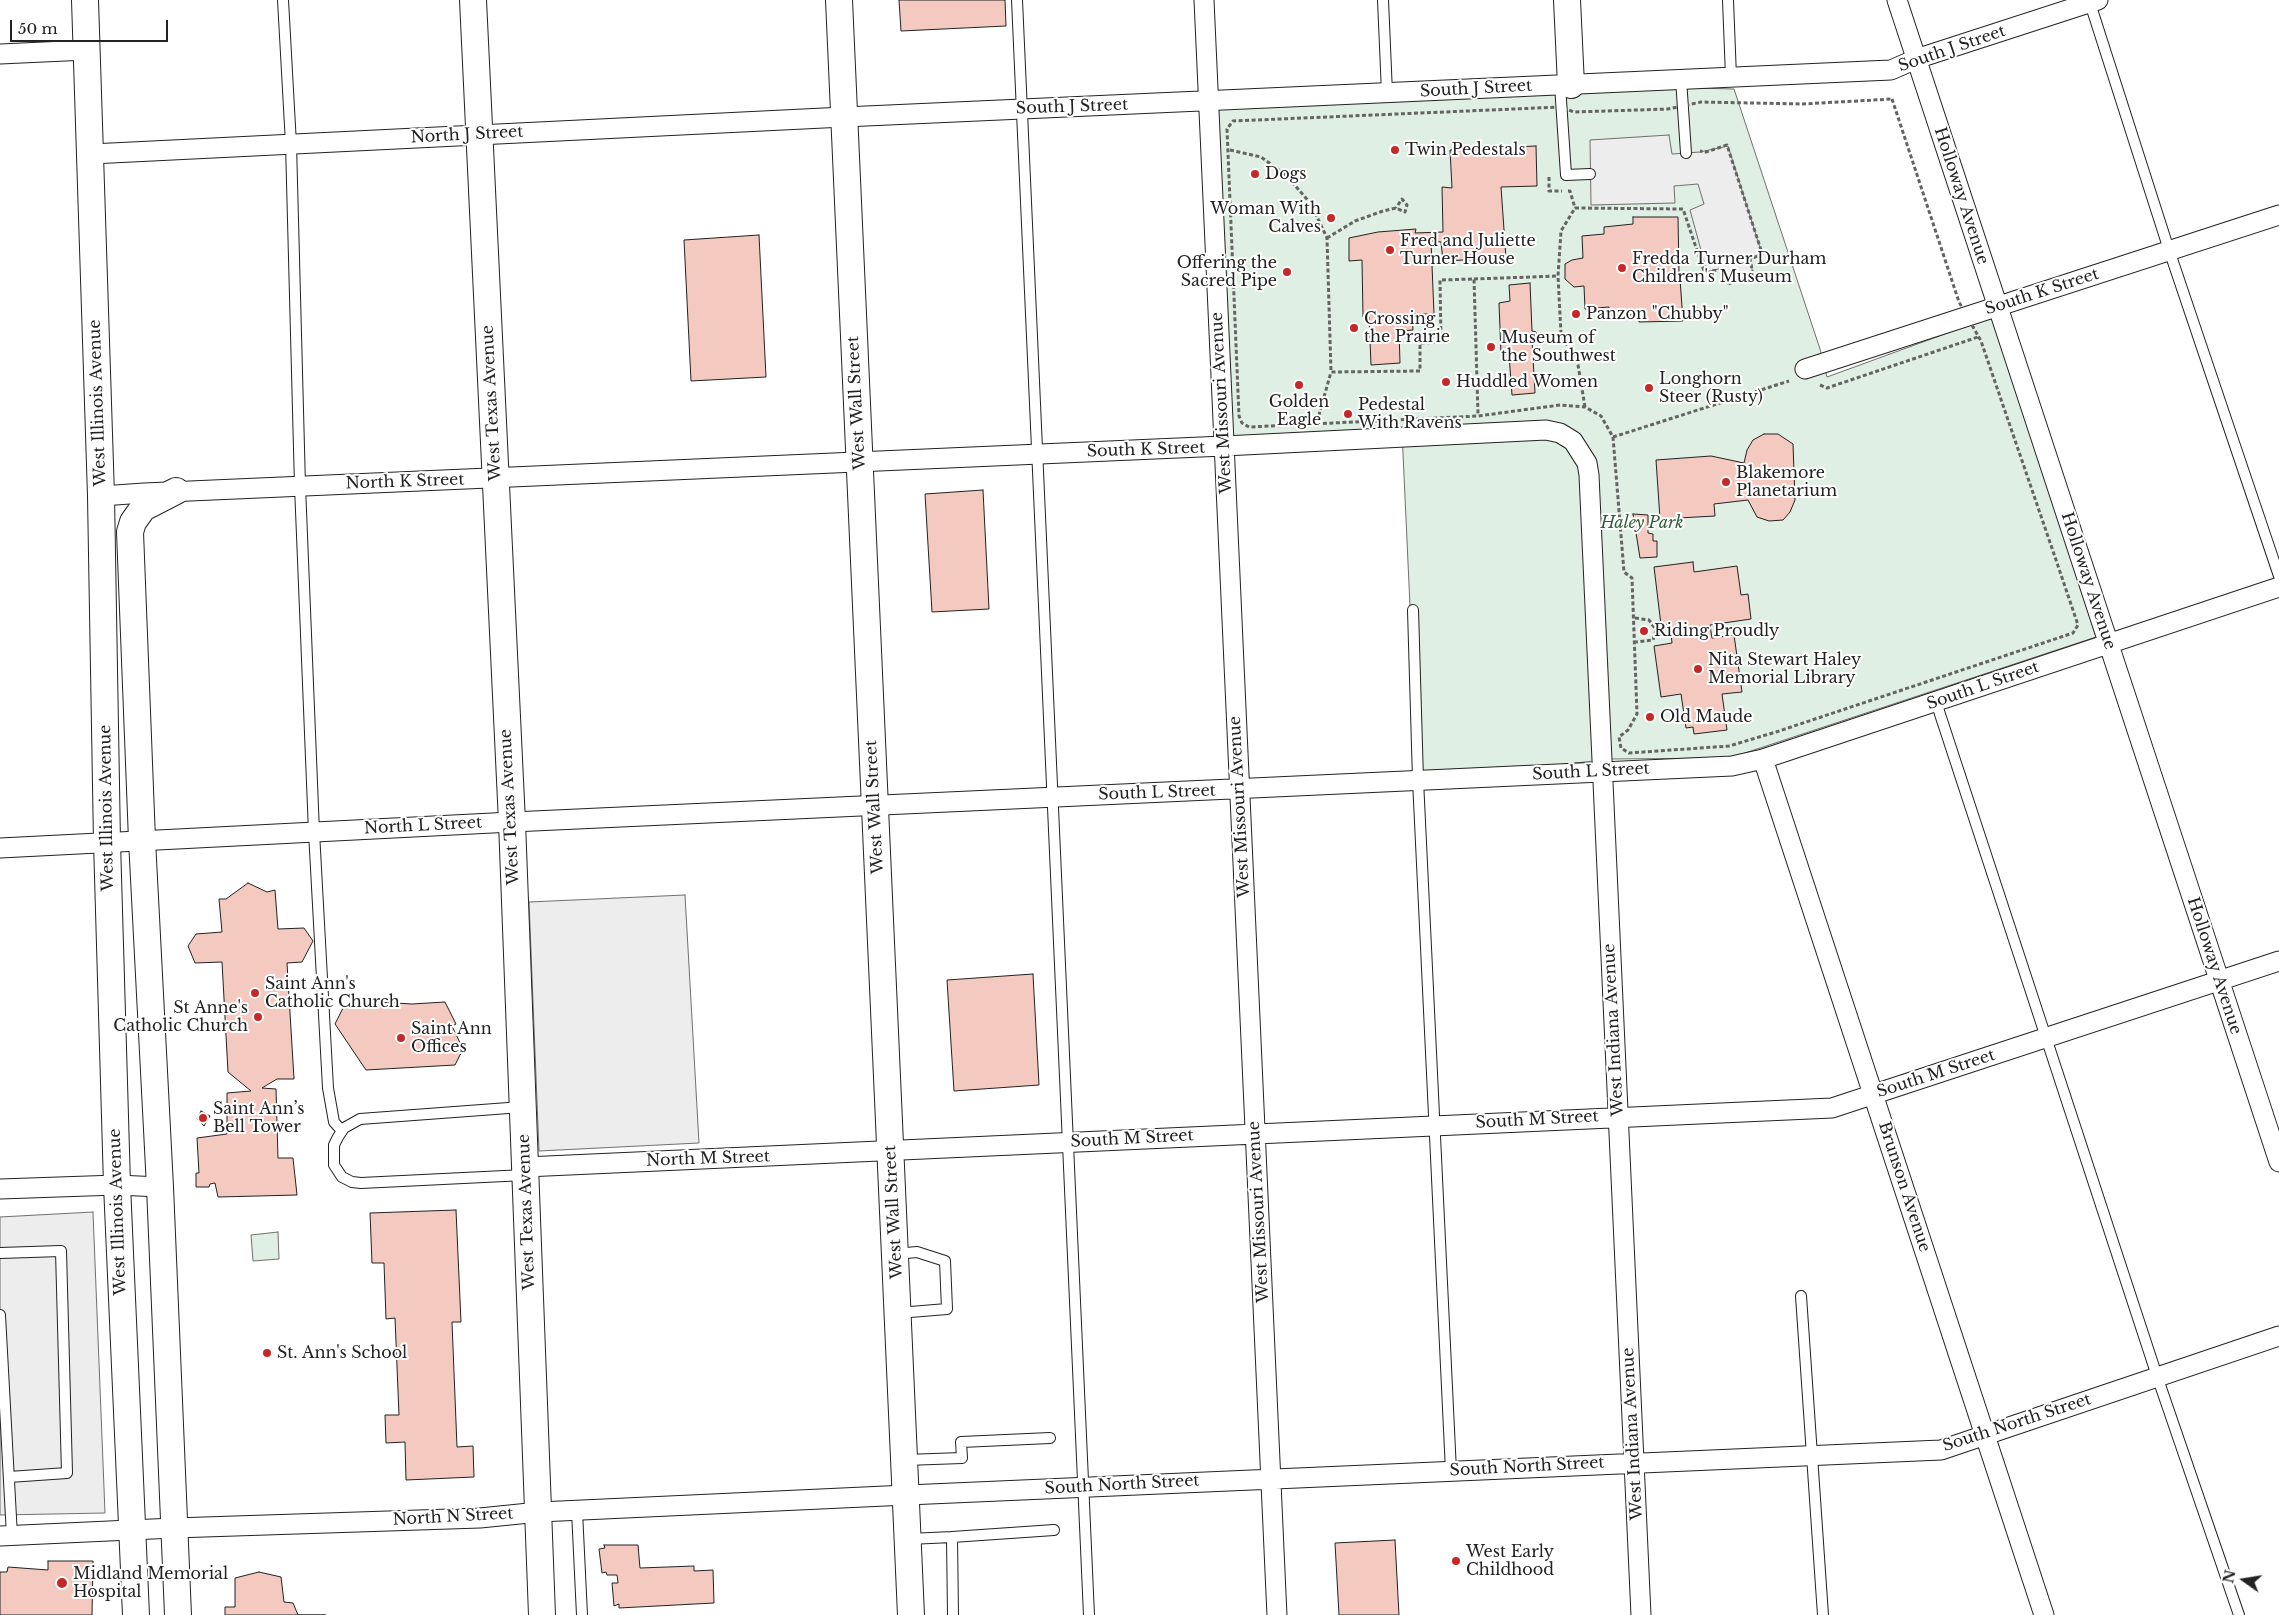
<!DOCTYPE html>
<html>
<head>
<meta charset="utf-8">
<style>
	body { margin:0 }
	#map { position:relative; width:2279px; height:1615px; overflow:hidden; background:#fff; font-family:"Libre Baskerville",serif }
	canvas { display:block }
	.north { position:absolute; left:2219px; top:1555px; width:50px; height:50px; -webkit-text-stroke:4px #fff; paint-order:stroke; rotate:283deg; font-size:14px; font-weight:700; line-height:20px; text-align:center; color:#222 }
	.north::after { content:''; display:block; margin:auto; width:18px; height:22px; background:#222; clip-path:polygon(50% 0,100% 100%,50% 72%,0 100%) }
	.scale { position:absolute; left:10px; top:20px; width:158px; height:22px; box-sizing:border-box; border:2px solid #222; border-top:0; padding-left:6px; font-size:15px; line-height:18px; white-space:nowrap; color:#222; -webkit-text-stroke:4px #fff; paint-order:stroke }
</style>
</head>
<body>
<div id="map">
<canvas width="2279" height="1615"></canvas>
<div class="north">N</div>
<div class="scale">50 m</div>
</div>
<script>
const context = document.querySelector('canvas').getContext('2d');
context.lineJoin = 'round';
function paint(path, color) { context.fillStyle = color; context.fill(path, 'evenodd'); }
const toPath = rows => new Path2D(rows.map(r => 'M' + r).join(''));
function stroke(path, color, width, dash) { context.strokeStyle = color; context.lineWidth = width; context.lineCap = dash ? 'butt' : 'round'; context.setLineDash(dash || []); context.stroke(path); }
function write(font, color, halo, rows, align = 'center') {
  context.font = font + ' "Libre Baskerville",serif'; context.lineWidth = 4; context.setLineDash([]); context.textBaseline = 'middle'; context.strokeStyle = halo; context.fillStyle = color; for (const [text, x, y, turn = 0] of rows) {
    context.save(); context.translate(x, y); context.rotate((+turn || 0) * Math.PI / 180); context.textAlign = isNaN(turn) ? turn : align; if (halo) context.strokeText(text, 0, 0); context.fillText(text, 0, 0); context.restore();
  }
}
const green = toPath([
	[1698,88,1734,89,1820,349,1827,377,1994,316,2096,637,1730,758,1612,759,1418,780,1402,432,1230,438,1217,108,1698,88],
	[278,1232,279,1259,253,1261,251,1235,278,1232]
]);
paint(green, '#e0efe3');
stroke(green, '#6f6f6f', 1);
const parking = toPath([
	[1669,135,1672,154,1700,152,1728,146,1762,254,1750,259,1753,274,1727,284,1722,268,1707,272,1690,210,1704,204,1698,184,1674,186,1675,203,1591,205,1590,140,1669,135],
	[685,895,699,1143,539,1151,529,902,685,895],
	[93,1212,105,1513,0,1515,0,1217,93,1212]
]);
paint(parking, '#ededed');
stroke(parking, '#6f6f6f', 1);
const building = toPath([
	[899,0,1005,0,1006,26,901,31,899,0],
	[1536,146,1537,186,1501,187,1506,258,1443,261,1441,242,1431,241,1434,314,1412,314,1413,330,1399,331,1400,363,1371,365,1369,317,1363,317,1362,260,1349,261,1349,238,1378,232,1416,229,1415,233,1443,232,1442,187,1452,188,1450,150,1536,146],
	[1633,217,1678,217,1679,273,1673,272,1673,278,1680,279,1683,321,1639,322,1638,315,1608,315,1609,307,1585,309,1584,286,1574,287,1565,279,1565,264,1572,260,1583,258,1582,236,1604,234,1604,227,1633,224,1633,217],
	[759,235,766,377,691,381,684,240,759,235],
	[1530,283,1532,331,1536,332,1536,339,1532,340,1535,393,1512,395,1509,355,1501,354,1499,303,1510,301,1509,285,1530,283],
	[1764,434,1778,434,1793,444,1795,500,1790,512,1783,520,1769,521,1757,517,1748,500,1714,504,1715,516,1660,519,1656,460,1711,456,1744,463,1747,450,1753,440,1764,434],
	[983,490,989,609,932,612,925,494,983,490],
	[1633,514,1648,515,1648,533,1653,534,1653,541,1657,541,1657,557,1640,558,1633,514],
	[1693,562,1694,572,1737,566,1741,595,1748,594,1751,619,1710,625,1712,638,1734,635,1742,692,1722,694,1727,730,1694,734,1693,727,1686,728,1681,694,1661,697,1654,646,1672,643,1670,624,1661,625,1654,567,1693,562],
	[248,883,267,892,275,890,278,929,304,928,313,941,302,962,287,963,294,1079,277,1079,262,1088,276,1089,278,1158,293,1158,297,1195,218,1197,215,1183,210,1184,209,1187,196,1187,196,1173,199,1173,197,1138,227,1134,227,1093,251,1091,228,1072,222,962,195,963,188,946,196,934,222,932,219,899,226,899,248,883],
	[1033,974,1039,1085,954,1091,947,980,1033,974],
	[380,1002,412,1004,445,1002,456,1024,452,1026,463,1049,455,1065,366,1070,335,1024,343,1008,381,1005,380,1002],
	[201,1111,210,1116,204,1126,197,1119,201,1111],
	[456,1210,461,1322,452,1322,457,1447,473,1446,474,1477,406,1480,405,1442,386,1443,385,1415,399,1415,395,1318,386,1319,384,1263,372,1263,370,1213,456,1210],
	[1395,1540,1399,1615,1339,1615,1335,1543,1395,1540],
	[604,1545,638,1545,640,1568,694,1566,694,1571,713,1570,714,1603,619,1608,619,1604,614,1606,612,1583,618,1583,617,1575,607,1575,606,1572,602,1573,599,1549,605,1548,604,1545],
	[48,1561,93,1561,92,1615,0,1615,0,1572,7,1572,8,1567,48,1570,48,1561],
	[259,1572,281,1577,284,1602,293,1603,298,1615,326,1615,225,1615,225,1607,235,1607,235,1578,259,1572]
]);
paint(building, '#f3c9c0');
stroke(building, '#222', 1);
const lane = toPath([
	[283,0,291,144,300,486,314,832,328,1088,334,1122,342,1131],
	[1017,0,1089,1615],
	[1383,0,1387,93],
	[1728,0,1731,77],
	[2089,0,2169,250,2279,576],
	[1681,79,1686,153],
	[1560,85,1566,175,1590,174],
	[1413,610,1418,780,1451,1471],
	[1936,702,2157,1376,2239,1615],
	[522,1107,360,1119,344,1128,338,1137,334,1145,334,1165,342,1177,352,1182,361,1183,525,1175],
	[0,1253,61,1251,67,1473,9,1477],
	[896,1254,917,1252,945,1261,947,1309,898,1313],
	[1801,1296,1823,1615],
	[0,1315,12,1536],
	[905,1460,962,1458,961,1442,1050,1438],
	[577,1511,582,1615],
	[952,1537,1054,1530],
	[909,1539,952,1537,953,1615]
]);
const street = toPath([
	[1204,0,1277,1615],
	[1897,0,2279,1162],
	[0,54,87,50],
	[91,154,844,117,1891,70,1916,59,2098,0],
	[1805,369,2279,215],
	[101,496,144,493,1224,446,1546,430,1560,433,1573,441,1587,463,1589,475,1641,1615],
	[1763,759,2044,1615],
	[0,848,512,822,1732,766,1763,759,2279,587],
	[525,1167,1832,1108,2279,961],
	[0,1189,117,1185,160,1187],
	[0,1536,174,1528,480,1518,539,1512,907,1495,1941,1450,2279,1336]
]);
const secondary = toPath([
	[85,0,101,496,107,842,117,1185,136,1615],
	[473,0,512,822,542,1615],
	[839,0,911,1615],
	[1567,0,1571,85],
	[176,491,143,508,133,522,130,532,142,840,160,1187,178,1615]
]);
stroke(lane, '#222', 12);
stroke(street, '#222', 21);
stroke(secondary, '#222', 28);
stroke(toPath([
	[1892,99,1959,302,1981,341,2055,557,2078,625,2073,633,1776,732,1729,746,1629,753,1621,748,1619,737,1628,730,1637,714,1632,578,1624,572,1613,437,1601,416,1585,407,1560,405,1478,416,1249,427,1242,423,1239,416,1227,129,1233,121,1561,107,1574,112,1668,109,1701,102,1803,104,1892,99],
	[1230,150,1261,157,1286,175,1311,204,1327,238,1331,372,1420,371,1420,343,1441,342,1440,280,1474,279,1478,414],
	[1549,177,1549,191,1562,191],
	[1568,191,1570,191,1575,208],
	[1327,238,1355,221,1383,211,1396,208,1405,212,1407,205,1402,199,1396,208],
	[1474,279,1558,276],
	[1820,385,1827,388,1978,337],
	[1585,407,1578,365,1561,334,1558,276,1561,231,1575,208,1683,209,1704,271,1708,272,1721,269,1728,284,1753,274,1750,259,1762,254,1761,250,1727,145,1706,152,1700,151],
	[1317,422,1331,372],
	[1613,437,1789,381],
	[1635,618,1649,620,1656,630,1653,640,1636,642]
]), '#646464', 3, [4, 2.5]);
stroke(lane, '#fff', 10);
stroke(street, '#fff', 19);
stroke(secondary, '#fff', 26);
for (const [x, y, r, color] of [
	[1395,150,5,"#c62828"],
	[1255,174,5,"#c62828"],
	[1331,218,5,"#c62828"],
	[1390,250,5,"#c62828"],
	[1622,268,5,"#c62828"],
	[1287,272,5,"#c62828"],
	[1576,314,5,"#c62828"],
	[1354,328,5,"#c62828"],
	[1491,347,5,"#c62828"],
	[1446,382,5,"#c62828"],
	[1299,385,5,"#c62828"],
	[1649,388,5,"#c62828"],
	[1348,414,5,"#c62828"],
	[1726,482,5,"#c62828"],
	[1644,631,5,"#c62828"],
	[1698,669,5,"#c62828"],
	[1650,717,5,"#c62828"],
	[255,993,5,"#c62828"],
	[258,1017,5,"#c62828"],
	[401,1038,5,"#c62828"],
	[203,1118,5,"#c62828"],
	[267,1353,5,"#c62828"],
	[1456,1561,5,"#c62828"],
	[62,1583,6,"#c62828"]
]) { const dot = new Path2D(); dot.arc(x, y, r, 0, 2 * Math.PI); context.fillStyle = color; context.fill(dot); stroke(dot, '#fff', 2); }
write('16px', '#222', '#fff', [
	["South J Street",1952,49,-19],
	["South J Street",1476,89,-3],
	["South J Street",1072,107,-2],
	["North J Street",467,135,-3],
	["Holloway Avenue",1961,196,72],
	["South K Street",2042,292,-18],
	["West Illinois Avenue",98,403,-92],
	["West Texas Avenue",492,403,-93],
	["West Wall Street",857,403,-93],
	["West Missouri Avenue",1222,403,-93],
	["South K Street",1146,450,-2],
	["North K Street",405,482,-2],
	["Holloway Avenue",2088,581,72],
	["South L Street",1983,686,-19],
	["South L Street",1591,772,-3],
	["South L Street",1157,793,-2],
	["West Texas Avenue",510,807,-93],
	["West Wall Street",875,807,-93],
	["West Missouri Avenue",1240,807,-93],
	["West Illinois Avenue",107,808,-91],
	["North L Street",423,826,-3],
	["Holloway Avenue",2214,966,72],
	["West Indiana Avenue",1614,1030,-93],
	["South M Street",1936,1074,-18],
	["South M Street",1537,1120,-3],
	["South M Street",1132,1139,-3],
	["North M Street",708,1159,-2],
	["Brunson Avenue",1904,1187,72],
	["West Illinois Avenue",118,1212,-92],
	["West Texas Avenue",527,1212,-92],
	["West Wall Street",894,1212,-93],
	["West Missouri Avenue",1259,1212,-93],
	["South North Street",2017,1423,-18],
	["West Indiana Avenue",1633,1434,-93],
	["South North Street",1527,1467,-3],
	["South North Street",1122,1485,-3],
	["North N Street",453,1517,-3]
]);
write('16px', '#222', '#fff', [
	["Twin Pedestals",1405,150],
	["Dogs",1265,174],
	["Woman With",1321,209,"right"],
	["Calves",1321,227,"right"],
	["Fred and Juliette",1400,241],
	["Turner House",1400,259],
	["Fredda Turner Durham",1632,259],
	["Children's Museum",1632,277],
	["Offering the",1277,263,"right"],
	["Sacred Pipe",1277,281,"right"],
	["Panzon \"Chubby\"",1586,314],
	["Crossing",1364,319],
	["the Prairie",1364,337],
	["Museum of",1501,338],
	["the Southwest",1501,356],
	["Longhorn",1659,379],
	["Steer (Rusty)",1659,397],
	["Huddled Women",1456,382],
	["Golden",1299,402,"center"],
	["Eagle",1299,420,"center"],
	["Pedestal",1358,405],
	["With Ravens",1358,423],
	["Blakemore",1736,473],
	["Planetarium",1736,491],
	["Riding Proudly",1654,631],
	["Nita Stewart Haley",1708,660],
	["Memorial Library",1708,678],
	["Old Maude",1660,717],
	["Saint Ann's",265,984],
	["Catholic Church",265,1002],
	["St Anne's",248,1008,"right"],
	["Catholic Church",248,1026,"right"],
	["Saint Ann",411,1029],
	["Offices",411,1047],
	["Saint Ann’s",213,1109],
	["Bell Tower",213,1127],
	["St. Ann's School",277,1353],
	["West Early",1466,1552],
	["Childhood",1466,1570],
	["Midland Memorial",73,1574],
	["Hospital",73,1592]
], 'left');
write('italic 16px', '#2f5e38', '#fff', [
	["Haley Park",1642,523]
]);
</script>
</body>
</html>
